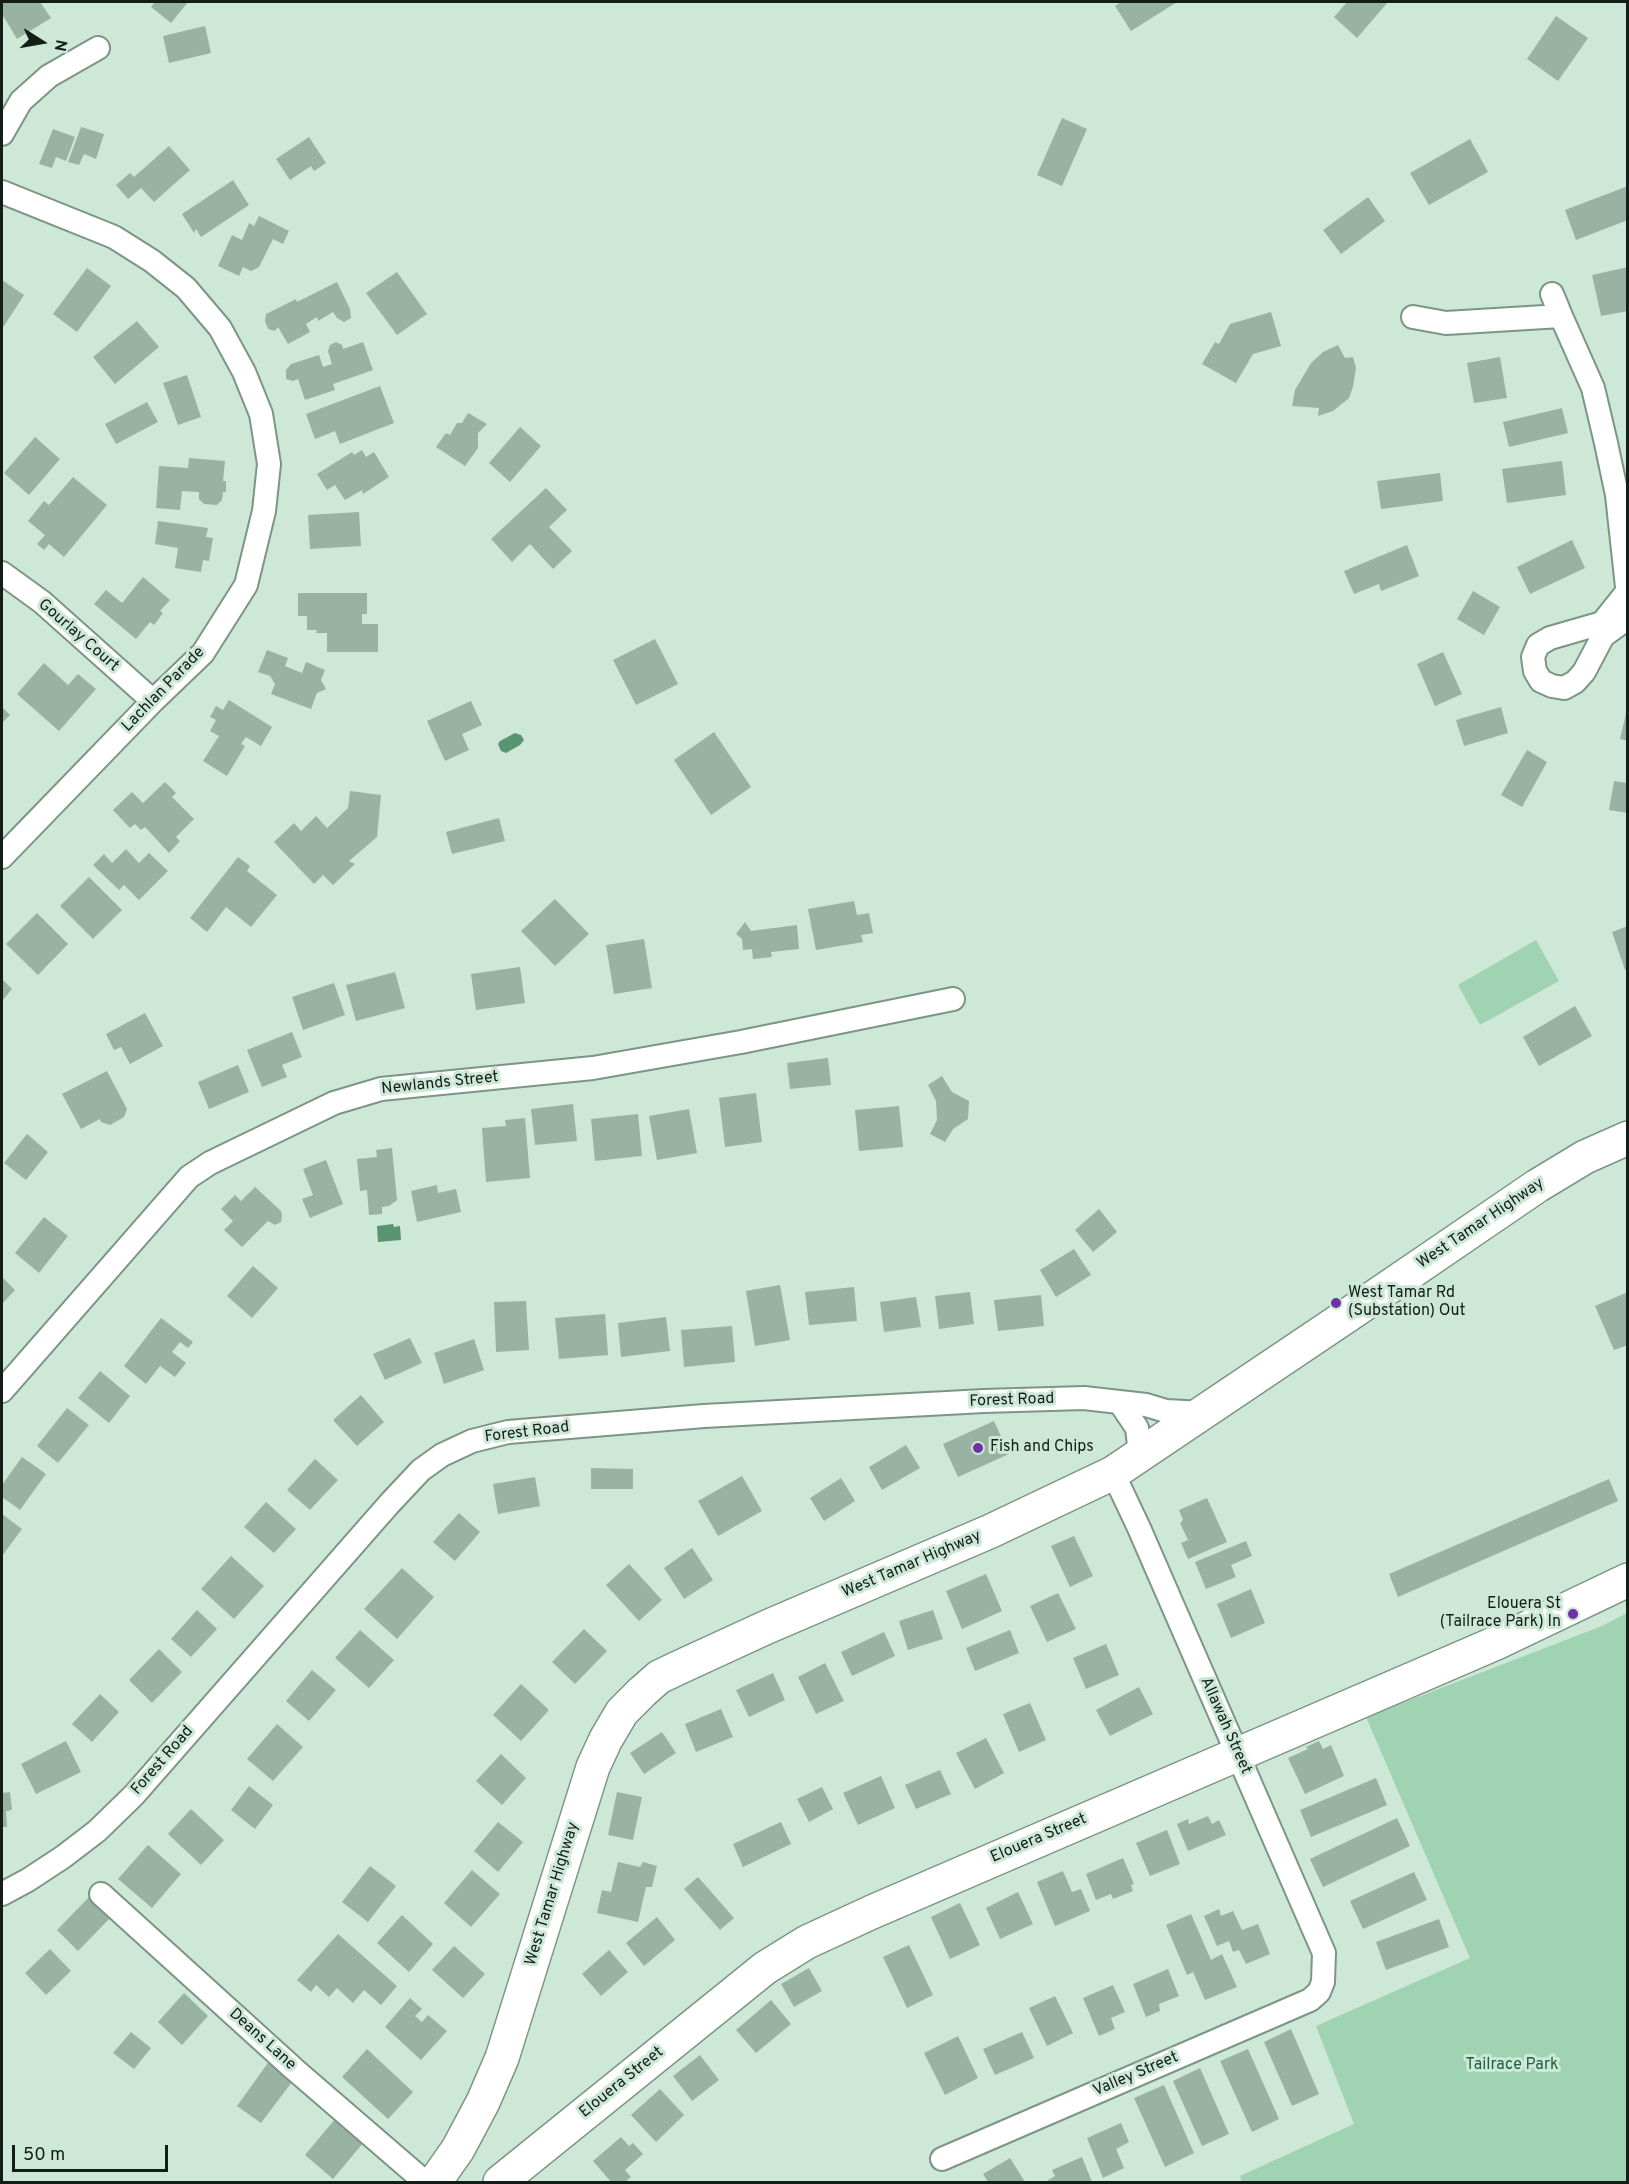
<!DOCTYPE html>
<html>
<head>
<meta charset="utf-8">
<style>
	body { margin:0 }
	#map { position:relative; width:1629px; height:2184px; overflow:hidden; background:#cde8d6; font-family:Overpass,sans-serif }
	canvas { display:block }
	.frame { position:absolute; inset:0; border:3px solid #141e18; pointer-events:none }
	.north { position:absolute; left:12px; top:12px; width:60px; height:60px; -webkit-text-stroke:4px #cde8d6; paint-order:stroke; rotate:101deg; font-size:16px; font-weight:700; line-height:24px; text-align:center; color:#141e18 }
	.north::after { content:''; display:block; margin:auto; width:21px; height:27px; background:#141e18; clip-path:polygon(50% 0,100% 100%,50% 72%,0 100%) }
	.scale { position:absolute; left:12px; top:2145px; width:156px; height:27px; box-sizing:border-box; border:3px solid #141e18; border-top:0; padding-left:8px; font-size:18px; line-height:21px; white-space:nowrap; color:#141e18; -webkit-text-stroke:4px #cde8d6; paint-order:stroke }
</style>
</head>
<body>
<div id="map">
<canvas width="1629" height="2184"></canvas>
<div class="frame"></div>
<div class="north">N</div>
<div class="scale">50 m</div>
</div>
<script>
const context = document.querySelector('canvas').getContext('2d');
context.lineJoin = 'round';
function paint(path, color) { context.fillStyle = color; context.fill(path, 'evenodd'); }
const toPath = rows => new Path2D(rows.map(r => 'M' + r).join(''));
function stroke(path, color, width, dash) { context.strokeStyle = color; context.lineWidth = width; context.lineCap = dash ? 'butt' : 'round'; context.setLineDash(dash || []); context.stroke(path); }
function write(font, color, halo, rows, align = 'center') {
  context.font = font + ' Overpass,sans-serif'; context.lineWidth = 6; context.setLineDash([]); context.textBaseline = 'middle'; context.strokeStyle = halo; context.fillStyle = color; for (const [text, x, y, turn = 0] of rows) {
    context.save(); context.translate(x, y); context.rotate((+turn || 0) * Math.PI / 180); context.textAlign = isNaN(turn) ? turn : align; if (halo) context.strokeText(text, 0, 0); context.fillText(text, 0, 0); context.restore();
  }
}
paint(toPath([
	[1536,940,1559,981,1480,1025,1458,985],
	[1627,1613,1627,2182,1242,2182,1240,2176,1354,2124,1316,2026,1470,1958,1366,1717,1602,1626]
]), '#9fd3b1');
paint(toPath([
	[515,733,521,735,524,740,520,745,506,753,501,751,498,744,500,741],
	[393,1224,394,1227,400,1226,401,1240,378,1242,377,1226]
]), '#599570');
paint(toPath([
	[2,2,40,2,51,18,17,39,2,14],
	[155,2,188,2,171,23,151,7],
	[1121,2,1177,2,1131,31,1115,6],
	[1347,2,1388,2,1357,38,1334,17],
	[1556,16,1588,38,1558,81,1527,59],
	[205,26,211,53,169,63,163,36],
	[1062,118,1087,129,1062,186,1037,175],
	[81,127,104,134,96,159,84,154,79,165,68,162],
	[53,129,75,137,66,161,56,157,52,168,39,164],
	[309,137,326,163,314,171,311,166,290,180,276,159],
	[1470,139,1488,172,1429,205,1410,173],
	[169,146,190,170,154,202,141,188,128,199,116,185,130,173,134,177],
	[233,180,249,205,201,237,196,229,194,233,182,214],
	[1628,186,1628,220,1576,240,1565,210],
	[1368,197,1385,221,1341,254,1323,230],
	[259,216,289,231,283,244,273,239,259,267,251,271,243,267,239,276,218,266,232,235,242,240,249,223,254,226],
	[1628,267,1628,311,1601,316,1592,275],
	[87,268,111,286,77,332,53,314],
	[397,272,427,314,397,335,366,293],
	[2,280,24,295,2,329],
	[337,282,350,309,351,318,344,322,337,318,333,312,318,321,317,317,306,324,310,332,288,344,278,327,275,331,268,329,265,321,266,314,296,299,297,302],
	[1271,312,1281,346,1253,354,1236,383,1202,364,1215,342,1219,344,1230,324],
	[137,321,159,347,115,384,93,357],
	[336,342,342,345,343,349,363,342,373,370,333,384,335,390,305,400,298,379,293,381,286,379,286,370,291,364,319,355,323,367,332,364,328,351,330,345],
	[1338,345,1345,358,1353,357,1356,368,1353,387,1349,398,1333,411,1318,416,1319,408,1292,406,1295,390,1311,363,1323,352],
	[1500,357,1507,398,1474,403,1467,363],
	[187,375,201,417,178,425,163,383],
	[380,386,394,423,340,444,335,431,315,439,306,414],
	[147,402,158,422,116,444,105,424],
	[1562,408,1568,433,1509,447,1503,422],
	[468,413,487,424,478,433,478,448,465,466,436,447,446,433,450,435,457,423,462,423],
	[520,427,541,446,510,482,489,463],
	[35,437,60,459,29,495,4,473],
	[362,450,366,457,374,452,389,477,363,494,362,490,345,500,335,485,327,490,317,474,352,452,354,455],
	[189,458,225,461,223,481,226,481,226,492,223,492,222,500,217,505,204,504,199,499,199,492,182,491,180,510,156,508,159,466,188,468],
	[1562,461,1566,495,1507,503,1502,469],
	[1440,473,1443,501,1381,509,1377,481],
	[73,477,107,505,64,557,49,544,44,550,37,544,45,535,28,521,44,501,49,505],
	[546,488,567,510,549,527,572,551,553,569,530,544,512,562,491,539],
	[359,512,361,546,310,549,308,515],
	[158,521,208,528,206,537,213,538,209,561,203,560,201,572,175,568,178,548,155,544],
	[1572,540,1585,568,1530,594,1517,567],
	[1407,545,1419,576,1381,591,1379,584,1354,594,1344,571],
	[143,577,170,600,160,611,163,613,154,625,150,622,136,639,94,604,106,590,122,603],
	[1473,591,1500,607,1484,635,1457,619],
	[298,593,367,593,367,614,362,614,362,624,378,624,378,652,327,652,327,633,316,633,317,630,307,630,307,616,298,616],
	[655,639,678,684,636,705,613,660],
	[267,650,288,658,285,666,302,673,306,662,325,670,321,680,326,689,317,693,311,709,271,694,275,684,270,676,258,672],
	[1443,652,1462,694,1435,706,1417,664],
	[44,663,68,685,78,674,96,689,59,731,17,694],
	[229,700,272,727,261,746,246,737,241,744,245,746,227,776,203,761,219,736,210,731,216,720,210,717,216,706,223,710],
	[471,701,482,725,462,734,469,750,445,761,427,721],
	[2,707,10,715,2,723],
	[1501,707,1508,733,1464,746,1456,720],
	[1627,709,1628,709,1628,741,1620,739],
	[714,732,751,787,711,815,674,760],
	[1527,750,1547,762,1522,807,1501,795],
	[1614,781,1628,783,1628,813,1609,810],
	[165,782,176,793,172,797,194,819,176,837,180,841,169,853,145,827,141,830,135,824,130,828,113,810,132,792,143,803],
	[350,791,381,795,377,837,349,861,355,864,333,885,323,875,314,884,274,842,294,823,301,831,316,816,327,828,348,808],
	[499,818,505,841,452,854,446,832],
	[126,849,139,863,149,853,168,871,139,900,124,885,119,890,93,865,104,854,112,863],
	[238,857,250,866,247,871,277,895,251,927,226,907,207,932,190,918],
	[89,877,122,910,93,939,60,906],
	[555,899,589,934,555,966,521,931],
	[854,901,857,915,869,913,873,933,861,935,863,942,816,950,808,909],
	[37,913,68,944,38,975,6,944],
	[745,922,751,931,797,925,799,949,771,952,772,957,753,959,752,949,743,950,742,939,736,934],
	[1628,926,1628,969,1625,970,1612,932],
	[644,939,652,988,614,994,606,945],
	[520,967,525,1003,476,1010,471,974],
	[395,972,405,1008,356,1021,346,985],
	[2,979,12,989,2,1001],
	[334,983,345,1015,303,1030,292,997],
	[1575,1006,1592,1036,1539,1066,1523,1037],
	[145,1013,163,1046,130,1064,121,1047,114,1050,106,1034],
	[292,1032,302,1057,282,1065,287,1077,262,1087,247,1050],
	[828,1058,831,1085,790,1089,787,1063],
	[238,1065,249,1092,209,1109,198,1082],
	[107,1071,127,1109,124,1117,110,1125,101,1122,100,1119,81,1129,62,1094],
	[942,1076,952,1092,969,1101,968,1119,953,1129,945,1142,930,1134,937,1120,936,1101,928,1085],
	[756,1093,762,1142,725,1147,719,1098],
	[573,1104,577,1141,535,1145,531,1109],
	[899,1106,903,1147,859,1151,855,1110],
	[689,1109,697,1153,657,1160,649,1116],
	[638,1114,642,1156,595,1161,591,1119],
	[525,1118,530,1178,486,1182,482,1128,506,1126,505,1120],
	[27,1134,48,1152,26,1180,4,1163],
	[392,1148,397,1200,389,1206,382,1207,382,1214,369,1215,367,1190,360,1191,357,1159,377,1157,376,1150],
	[326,1160,343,1204,310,1218,302,1199,313,1195,303,1169],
	[437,1185,438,1193,456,1189,461,1212,417,1222,411,1191],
	[255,1187,281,1211,282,1216,281,1222,275,1225,268,1221,242,1247,224,1230,233,1221,221,1209,235,1195,241,1201],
	[1099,1209,1117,1232,1093,1252,1075,1230],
	[44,1217,68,1236,39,1273,15,1253],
	[1074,1249,1091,1275,1056,1297,1040,1270],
	[253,1266,278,1288,252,1318,227,1296],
	[2,1277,15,1290,2,1304],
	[780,1285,790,1340,755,1346,746,1291],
	[854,1287,857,1321,809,1325,805,1292],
	[970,1292,974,1324,939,1329,935,1296],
	[1628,1292,1628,1345,1614,1350,1595,1306],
	[1041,1295,1044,1326,998,1331,994,1300],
	[916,1297,921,1327,884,1332,880,1302],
	[526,1301,529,1350,496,1352,494,1302],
	[605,1314,608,1355,559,1359,555,1318],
	[666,1317,670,1351,621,1357,618,1323],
	[161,1318,193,1342,188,1348,180,1342,172,1352,186,1363,175,1377,160,1366,146,1384,124,1366],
	[732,1326,735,1362,684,1367,681,1330],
	[410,1338,422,1363,385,1380,373,1354],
	[474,1339,484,1370,444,1384,434,1353],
	[100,1371,130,1396,109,1423,78,1398],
	[361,1395,384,1422,357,1446,333,1420],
	[67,1408,89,1425,58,1463,37,1446],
	[994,1421,1009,1454,958,1477,943,1444],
	[906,1445,920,1468,882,1490,869,1467],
	[22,1457,46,1474,20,1510,2,1497,2,1485],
	[315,1459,338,1480,310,1510,287,1490],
	[591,1468,633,1469,633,1489,591,1489],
	[742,1476,762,1511,718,1536,698,1501],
	[535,1477,540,1506,498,1514,493,1484],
	[841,1478,855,1501,824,1521,810,1498],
	[1609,1479,1618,1501,1398,1597,1389,1574],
	[1207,1498,1227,1542,1188,1559,1181,1543,1188,1540,1180,1523,1183,1520,1179,1510],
	[266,1502,296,1529,274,1553,244,1527],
	[459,1513,480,1532,455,1561,433,1542],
	[2,1514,22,1529,2,1556],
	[1074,1536,1093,1576,1070,1587,1051,1546],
	[1246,1541,1252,1556,1231,1565,1236,1577,1206,1589,1195,1562],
	[692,1548,713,1580,684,1599,664,1568],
	[231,1556,264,1586,234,1619,201,1589],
	[629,1564,662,1600,639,1621,606,1585],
	[402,1568,434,1597,397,1639,364,1609],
	[986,1574,1002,1611,962,1629,946,1591],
	[1251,1589,1265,1623,1231,1638,1217,1604],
	[1058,1593,1076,1629,1047,1642,1030,1606],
	[197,1610,217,1629,191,1657,171,1639],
	[933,1610,943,1639,908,1650,899,1621],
	[584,1629,607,1651,575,1684,552,1662],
	[360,1630,394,1660,369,1688,335,1658],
	[1010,1630,1019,1653,975,1671,966,1648],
	[884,1632,895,1656,852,1676,841,1652],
	[1106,1644,1119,1675,1086,1689,1073,1658],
	[159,1649,182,1672,152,1703,129,1680],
	[825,1663,844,1701,816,1714,798,1677],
	[312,1670,336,1690,309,1721,286,1701],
	[773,1673,785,1700,749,1717,736,1690],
	[521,1684,549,1710,521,1741,493,1715],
	[1139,1687,1153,1714,1110,1736,1096,1710],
	[100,1694,119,1712,92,1742,72,1724],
	[1030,1703,1046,1740,1019,1752,1003,1714],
	[721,1709,733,1737,696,1752,685,1724],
	[277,1724,303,1747,273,1781,247,1759],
	[662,1732,676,1753,644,1774,630,1753],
	[986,1738,1004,1773,975,1789,956,1753],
	[66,1741,81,1772,36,1794,21,1764],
	[1319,1741,1323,1749,1331,1745,1344,1776,1305,1794,1288,1758,1308,1749,1306,1747],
	[501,1754,526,1778,502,1805,476,1781],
	[940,1770,951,1794,916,1809,905,1785],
	[881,1776,895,1808,858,1825,843,1793],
	[1376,1778,1387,1805,1311,1837,1300,1810],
	[249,1786,273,1805,255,1829,231,1810],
	[822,1787,833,1809,809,1822,797,1799],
	[10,1792,12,1810,6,1811,7,1827,2,1827,2,1793],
	[617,1792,642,1797,633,1840,608,1835],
	[191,1809,224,1840,201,1865,168,1834],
	[1208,1816,1212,1824,1219,1820,1226,1835,1188,1851,1177,1824,1188,1819,1189,1824],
	[1397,1818,1410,1846,1323,1887,1310,1859],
	[498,1822,523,1842,498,1872,474,1851],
	[781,1822,791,1844,743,1867,733,1844],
	[1167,1830,1180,1864,1150,1876,1136,1843],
	[148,1845,181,1874,152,1908,118,1879],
	[1123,1858,1134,1884,1131,1885,1133,1891,1113,1899,1111,1894,1096,1900,1086,1874],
	[618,1862,640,1867,643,1862,657,1866,652,1887,646,1887,638,1922,597,1913,602,1890,611,1892],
	[370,1866,396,1886,368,1922,342,1902],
	[472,1870,500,1894,471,1927,444,1903],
	[1063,1871,1072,1892,1081,1889,1090,1911,1055,1926,1037,1882],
	[1414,1872,1427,1900,1363,1929,1350,1901],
	[698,1877,734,1918,720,1930,684,1889],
	[1018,1892,1033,1924,1000,1939,986,1908],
	[92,1894,113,1915,78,1951,57,1930],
	[960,1903,980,1945,950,1959,931,1917],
	[1219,1909,1221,1916,1233,1911,1242,1930,1258,1924,1270,1954,1246,1964,1239,1950,1233,1952,1229,1941,1217,1946,1204,1916],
	[1191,1914,1211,1960,1222,1954,1237,1987,1205,2000,1193,1972,1187,1975,1166,1925],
	[402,1915,433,1944,409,1972,377,1943],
	[657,1917,675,1940,644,1966,626,1943],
	[1439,1919,1449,1947,1386,1970,1376,1942],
	[338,1934,397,1986,381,2005,364,1990,353,2003,337,1988,329,1997,316,1985,311,1992,297,1980],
	[909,1945,933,1995,907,2008,883,1957],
	[454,1946,485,1974,463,1998,432,1970],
	[50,1949,71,1971,46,1995,25,1973],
	[609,1950,628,1972,601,1996,582,1974],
	[809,1968,822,1991,794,2007,781,1984],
	[1168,1969,1179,1996,1159,2004,1160,2011,1146,2017,1133,1984],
	[1113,1985,1125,2012,1111,2018,1115,2029,1099,2036,1083,1998],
	[184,1993,208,2016,182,2045,158,2022],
	[1055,1996,1073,2033,1047,2046,1029,2008],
	[410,1998,422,2009,415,2016,422,2022,428,2015,447,2031,421,2060,385,2027],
	[771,2000,791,2024,756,2053,736,2030],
	[1291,2029,1319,2094,1292,2106,1264,2042],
	[131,2032,151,2048,134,2069,113,2053],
	[1022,2032,1034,2058,995,2075,983,2049],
	[958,2036,978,2078,945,2095,924,2053],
	[367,2049,413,2092,388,2119,342,2077],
	[1248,2049,1279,2119,1252,2132,1220,2061],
	[700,2055,719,2080,692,2101,673,2076],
	[270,2060,295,2078,261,2123,237,2106],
	[1200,2068,1229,2134,1202,2146,1173,2081],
	[1164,2085,1194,2153,1165,2167,1134,2098],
	[660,2089,684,2115,656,2142,631,2115],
	[336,2118,364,2142,333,2179,305,2155],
	[1121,2123,1129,2142,1116,2149,1124,2168,1103,2178,1087,2138],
	[621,2137,629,2146,633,2143,643,2154,625,2170,631,2177,625,2182,611,2182,593,2161],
	[1082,2157,1092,2182,1049,2182,1048,2180,1055,2176,1052,2170],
	[1010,2158,1025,2182,988,2182,983,2174]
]), '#99b3a2');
const minor = toPath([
	[2,134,21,101,49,76,98,48],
	[2,192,114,237,152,261,186,288,220,328,244,372,261,414,269,464,264,511,246,585,203,653,153,701,2,857],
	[1552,294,1561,316],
	[1413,317,1446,323,1561,316,1593,388,1606,443,1617,495,1628,596],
	[2,573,42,602,153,701],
	[1626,593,1602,623,1550,638,1538,645,1533,657,1535,671,1541,681,1552,686,1564,688,1575,682,1584,672,1603,636,1628,618],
	[2,1391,189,1177,210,1163,334,1103,381,1089,593,1068,741,1042,953,999],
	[1120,1403,1137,1428,1140,1454],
	[2,1894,28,1880,63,1857,97,1831,134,1795,390,1503,421,1470,442,1455,472,1441,508,1432,704,1416,984,1401,1084,1398,1146,1405,1166,1411,1204,1413],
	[101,1894,294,2069,425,2182],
	[942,2159,1310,2000,1319,1992,1323,1982,1324,1953,1139,1528,1113,1473]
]);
const highway = toPath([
	[435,2182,458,2149,483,2102,502,2058,593,1767,606,1739,622,1712,642,1692,659,1677,680,1667,767,1627,991,1531,1113,1473,1348,1315,1537,1186,1585,1157,1628,1138],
	[500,2182,765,1968,807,1942,872,1912,1496,1643,1628,1580]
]);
stroke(minor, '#7c9584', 26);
stroke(highway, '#7c9584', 36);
stroke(minor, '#fff', 22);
stroke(highway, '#fff', 33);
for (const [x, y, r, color] of [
	[1336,1303,6,"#7131a5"],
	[978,1448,6,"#7131a5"],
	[1573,1614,6,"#7131a5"]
]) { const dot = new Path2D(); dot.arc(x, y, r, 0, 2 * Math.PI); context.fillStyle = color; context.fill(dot); stroke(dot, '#cde8d6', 2); }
write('16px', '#141e18', '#cde8d6', [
	["Gourlay Court",78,636,41],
	["Lachlan Parade",164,690,-46],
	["Newlands Street",440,1084,-6],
	["West Tamar Highway",1481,1224,-34],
	["Forest Road",1012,1401,-2],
	["Forest Road",527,1433,-7],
	["West Tamar Highway",912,1565,-23],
	["Allawah Street",1225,1726,66],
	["Forest Road",163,1761,-49],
	["Elouera Street",1039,1839,-23],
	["West Tamar Highway",553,1894,-73],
	["Deans Lane",262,2040,42],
	["Valley Street",1136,2075,-23],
	["Elouera Street",622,2083,-39]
]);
write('16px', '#141e18', '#cde8d6', [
	["West Tamar Rd",1348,1294],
	["(Substation) Out",1348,1312],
	["Fish and Chips",990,1448],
	["Elouera St",1561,1605,"right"],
	["(Tailrace Park) In",1561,1623,"right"]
], 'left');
write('16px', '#1e633e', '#cde8d6', [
	["Tailrace Park",1512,2066]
]);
</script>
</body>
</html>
